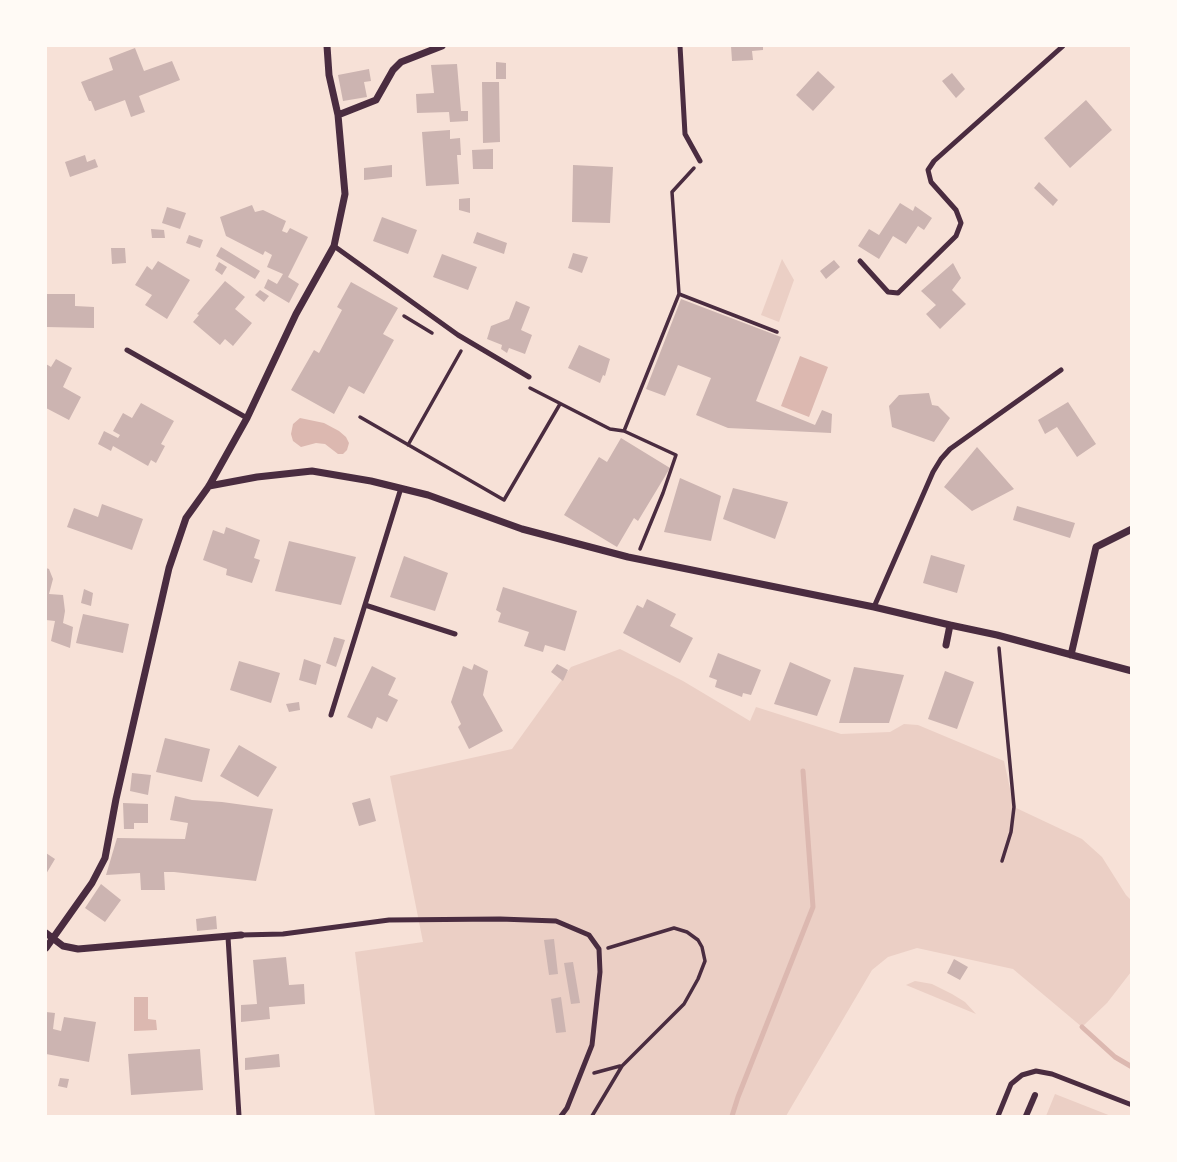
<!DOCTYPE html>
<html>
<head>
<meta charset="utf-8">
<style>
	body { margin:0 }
	#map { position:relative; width:1177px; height:1162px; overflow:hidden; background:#f7e1d7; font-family:Inter,sans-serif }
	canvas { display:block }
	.frame { position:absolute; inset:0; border:47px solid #fffaf5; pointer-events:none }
</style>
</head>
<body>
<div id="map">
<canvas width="1177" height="1162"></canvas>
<div class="frame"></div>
</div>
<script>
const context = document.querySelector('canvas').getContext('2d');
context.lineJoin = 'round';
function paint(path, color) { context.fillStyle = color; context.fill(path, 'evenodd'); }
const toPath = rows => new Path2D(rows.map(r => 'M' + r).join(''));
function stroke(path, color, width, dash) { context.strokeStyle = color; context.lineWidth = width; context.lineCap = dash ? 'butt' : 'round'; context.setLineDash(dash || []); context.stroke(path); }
paint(toPath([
	[782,259,794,280,779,322,761,315],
	[620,649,683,681,750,721,756,707,841,734,890,732,904,724,918,725,1004,761,1014,807,1082,839,1102,857,1126,895,1131,900,1131,972,1107,1003,1082,1027,1013,969,917,948,888,957,872,970,786,1116,375,1116,355,952,423,942,390,776,512,749,571,667],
	[915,981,932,984,952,994,965,1002,976,1014,906,985],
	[1055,1094,1111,1116,1046,1116]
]), '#ebcfc5');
paint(toPath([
	[800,356,828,367,809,417,781,406],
	[300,418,324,423,339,431,346,437,349,443,347,450,343,454,338,454,325,444,316,443,301,447,293,441,291,434,293,424],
	[134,997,148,997,148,1019,156,1020,157,1030,134,1031]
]), '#dcb8b0');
stroke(toPath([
	[1082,1027,1115,1057,1132,1067],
	[732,1116,738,1097,813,907,803,771]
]), '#dcb8b0', 5);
paint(toPath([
	[731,46,763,46,763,50,752,51,753,60,732,61],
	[135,48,144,71,172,61,180,80,139,96,145,112,131,117,125,100,95,111,91,101,89,101,81,82,113,70,109,58],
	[496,62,506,63,506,79,496,79],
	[457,64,461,111,468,111,468,121,450,122,449,112,417,113,416,94,434,93,431,65],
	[369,69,371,81,364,82,367,97,343,101,338,75],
	[818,71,835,87,813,111,796,95],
	[952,73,965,89,956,98,942,81],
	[482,82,499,82,500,142,483,143],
	[1086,100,1112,130,1070,168,1044,138],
	[450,130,450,139,460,138,461,155,457,155,459,184,426,186,422,132],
	[493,149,493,169,473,169,472,150],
	[85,155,87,162,95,159,98,167,70,177,65,162],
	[392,165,392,177,364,180,364,168],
	[573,165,613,167,610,223,572,222],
	[1039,182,1058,200,1053,206,1034,188],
	[470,198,470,213,459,210,459,199],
	[900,203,913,211,915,206,932,218,924,230,918,226,906,244,893,236,879,259,858,246,869,229,879,235],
	[252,205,255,212,263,210,286,221,282,231,287,233,290,228,308,237,288,277,299,284,289,303,264,288,268,279,277,284,283,274,267,267,272,255,265,251,263,255,226,236,220,217],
	[167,207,186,213,180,229,162,223],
	[382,217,417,230,408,254,373,241],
	[151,229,164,230,165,238,152,238],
	[477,232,507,243,504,254,473,243],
	[189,235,203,240,200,248,186,243],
	[221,247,260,271,255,279,216,256],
	[111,248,125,248,126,263,112,264],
	[573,253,588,257,582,273,568,268],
	[442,254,477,267,468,290,433,277],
	[834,260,840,267,826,279,820,271],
	[158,261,190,280,167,319,145,305,152,295,135,285,147,266,152,270],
	[219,262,227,267,222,275,215,270],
	[953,263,961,278,952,290,966,304,940,329,926,314,936,305,921,291],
	[225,281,245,297,235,309,252,323,233,346,225,339,220,345,193,322,199,315,197,314],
	[351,282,398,308,383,334,394,340,364,394,349,386,334,414,291,390,314,350,319,353,342,310,337,307],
	[260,290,269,296,264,302,255,295],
	[46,294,75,294,75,306,94,307,94,328,46,327],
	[681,299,781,337,756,401,815,425,822,410,832,414,831,433,728,428,696,415,711,378,678,365,665,396,646,389],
	[516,301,530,307,521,330,532,335,525,354,509,348,507,353,501,349,502,345,487,339,491,326,509,319],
	[579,345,610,359,605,376,603,375,600,383,568,368],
	[56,359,72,368,63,387,81,397,69,420,46,408,46,364,51,367],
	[929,393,932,405,938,406,950,418,934,442,892,427,889,406,899,395],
	[1068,402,1096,444,1077,457,1057,427,1045,434,1038,420],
	[141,403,174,421,161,444,165,446,156,463,151,460,148,466,113,446,111,451,98,444,104,431,118,438,120,435,113,431,123,413,132,418],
	[621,438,670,468,638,521,634,518,617,547,564,515,599,457,607,462],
	[977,447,1014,489,972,511,944,487],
	[680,478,721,496,711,541,664,532],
	[733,488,788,502,775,539,723,519],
	[102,504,143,519,132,550,67,527,74,508,98,517],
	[1017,506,1075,523,1070,538,1013,520],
	[226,527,260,540,254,558,260,560,252,583,226,575,227,569,203,560,213,530,224,534],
	[289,541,356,557,341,605,275,591],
	[931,555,965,565,957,593,923,583],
	[404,556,448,573,435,611,390,597],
	[46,568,49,569,53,579,49,594,63,595,65,611,63,623,73,627,70,648,51,641,55,621,46,620],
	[503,587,577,611,565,651,545,645,543,652,524,646,529,632,498,622,501,613,496,610],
	[84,589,93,593,91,606,81,603],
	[647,599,676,614,670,626,693,638,680,663,623,633,637,605,643,608],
	[83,614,129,624,123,653,76,643],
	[334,637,345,640,336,667,326,663],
	[718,653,761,670,751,695,743,693,742,697,715,687,717,680,709,677],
	[304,659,321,665,316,685,299,680],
	[239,661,280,673,271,703,230,690],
	[790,662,831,680,817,716,774,704],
	[474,664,488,671,483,695,503,731,469,749,458,727,461,724,451,702,463,666,472,670],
	[557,664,568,670,563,681,551,672],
	[372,666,396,678,388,695,398,700,387,722,377,717,372,729,347,717],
	[854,667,904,675,889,723,839,723],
	[945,671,974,682,957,729,928,719],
	[299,702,300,710,289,712,286,704],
	[165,738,210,749,202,782,156,772],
	[239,745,277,767,258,797,220,776],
	[132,773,151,775,148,795,130,791],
	[175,796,192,800,222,802,273,809,256,881,174,872,164,872,165,890,141,890,140,873,106,875,117,838,185,839,188,823,170,820],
	[370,798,376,821,359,826,352,803],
	[123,803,148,804,148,823,134,823,134,829,124,829],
	[46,853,55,859,46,874],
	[101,884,121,900,105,922,85,908],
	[216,916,217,929,197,931,196,919],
	[554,939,558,974,549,975,544,940],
	[286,957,289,985,304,984,305,1004,269,1007,270,1019,241,1022,241,1005,257,1004,253,960],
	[954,959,968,967,960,980,947,973],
	[573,962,580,1003,571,1004,564,963],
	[561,997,566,1032,556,1033,551,999],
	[46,1012,55,1013,53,1029,61,1031,64,1017,96,1022,89,1062,46,1054],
	[200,1049,203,1090,131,1095,128,1054],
	[279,1054,280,1067,245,1070,245,1058],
	[60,1078,69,1079,67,1088,58,1086]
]), '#ccb4b1');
stroke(toPath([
	[679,294,777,332],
	[404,316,432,333],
	[530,388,610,429,624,431,676,455,663,493,640,549],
	[360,417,504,500,560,404],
	[624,431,679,294,672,192,694,168],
	[408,445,461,351],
	[999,648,1014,807,1011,832,1002,861],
	[594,1073,620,1066],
	[592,1116,622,1066,684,1004,698,979,705,961,702,947,698,940,687,932,674,928,608,948]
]), '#4a2c40', 3.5);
stroke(toPath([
	[680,46,685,134,700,161],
	[334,246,458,335,529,377],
	[860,261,888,292,898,293,956,236,961,223,956,210,931,182,928,170,934,161,1063,46],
	[127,350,247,418],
	[365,605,455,634],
	[874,607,933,472,941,459,950,449,1061,370],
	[331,715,401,488],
	[241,935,283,934,389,920,500,919,556,921,589,935,599,949,600,972,592,1045,567,1108,561,1116],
	[228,937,239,1116],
	[998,1116,1011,1084,1022,1075,1036,1071,1052,1074,1132,1105]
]), '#4a2c40', 5);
stroke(toPath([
	[1026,1116,1035,1095]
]), '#4a2c40', 6);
stroke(toPath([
	[338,115,376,100,393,70,401,62,442,46],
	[209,486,257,477,312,471,371,481,428,495,522,529,628,557,874,607,950,625,946,645],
	[950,625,997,635,1132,671],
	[1071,655,1096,547,1132,529],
	[46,933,63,946,78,949,241,935],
	[46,948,92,883,105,858,116,799,169,568,186,518,209,486,247,418,296,314,334,246,345,194,338,115,329,75,327,46]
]), '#4a2c40', 7);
</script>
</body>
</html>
